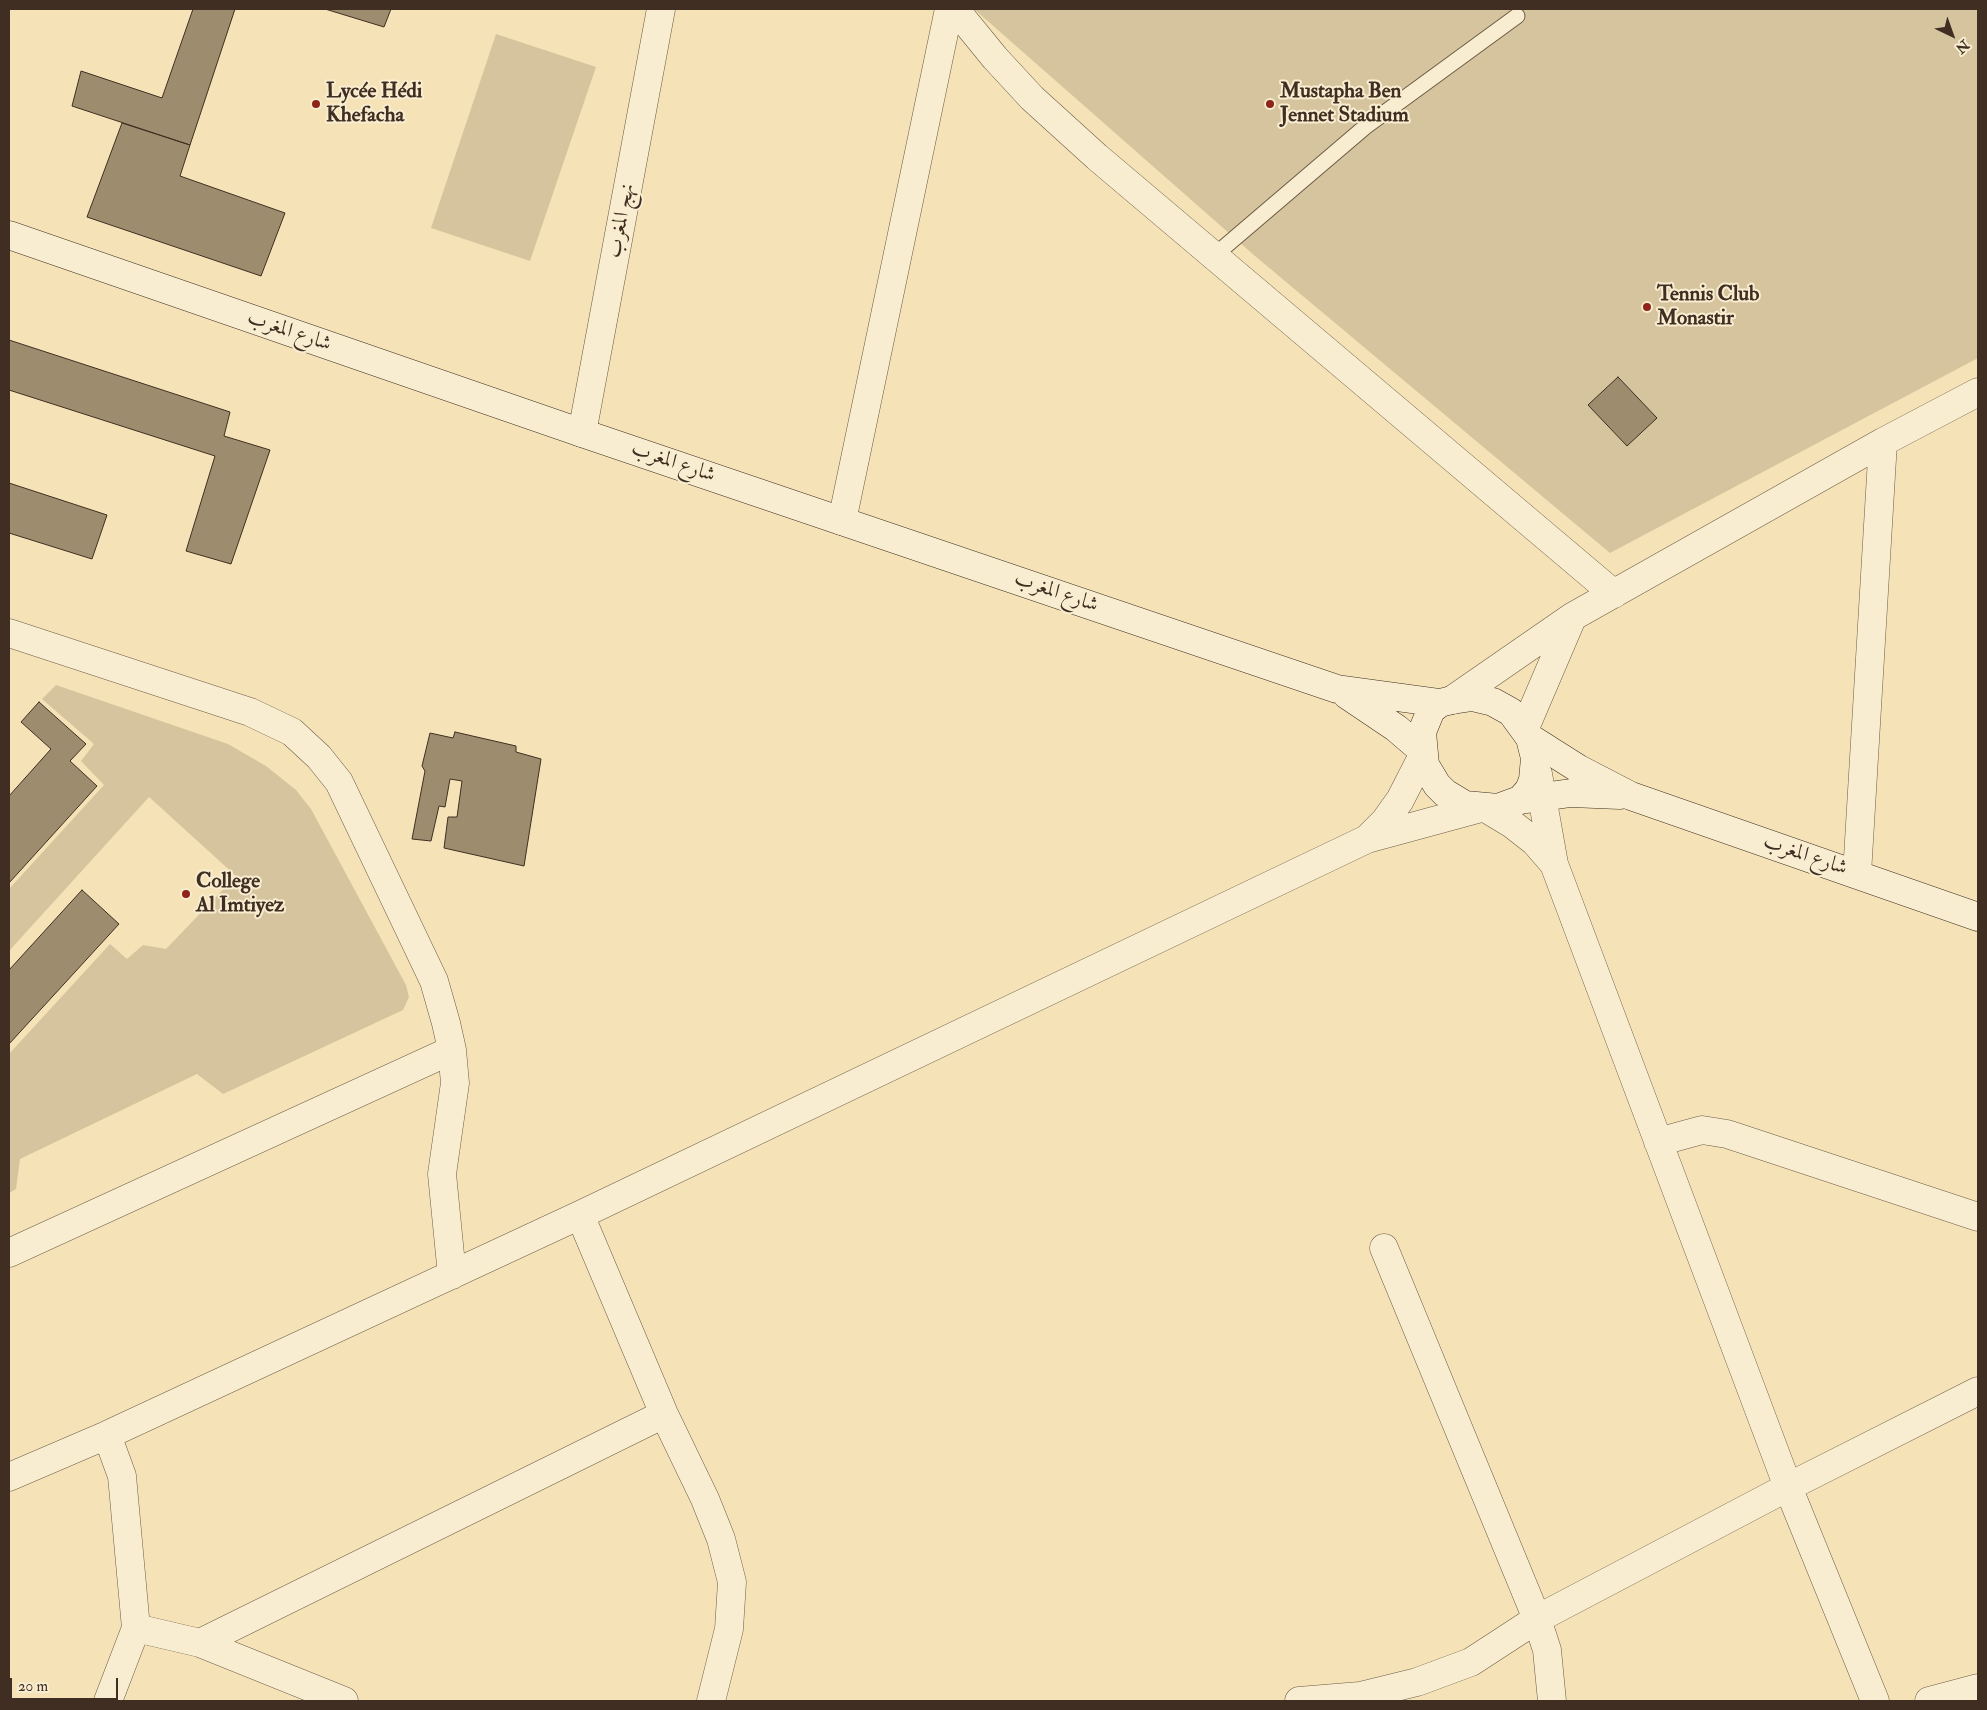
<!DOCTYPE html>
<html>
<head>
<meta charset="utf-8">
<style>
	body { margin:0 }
	#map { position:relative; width:1987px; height:1710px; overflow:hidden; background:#f5e3b7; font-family:"IM FELL Double Pica",serif }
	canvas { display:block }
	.frame { position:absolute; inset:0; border:10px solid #3f2e21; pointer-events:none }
	.north { position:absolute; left:1927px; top:10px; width:50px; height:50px; -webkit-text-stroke:4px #f8edd0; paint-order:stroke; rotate:138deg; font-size:14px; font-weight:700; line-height:20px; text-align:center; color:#3f2e21 }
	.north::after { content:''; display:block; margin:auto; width:18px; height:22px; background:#3f2e21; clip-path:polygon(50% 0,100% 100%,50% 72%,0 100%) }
	.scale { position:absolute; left:10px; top:1678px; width:108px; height:22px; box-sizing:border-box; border:2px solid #3f2e21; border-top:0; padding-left:6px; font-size:15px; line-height:18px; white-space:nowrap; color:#3f2e21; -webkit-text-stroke:4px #f8edd0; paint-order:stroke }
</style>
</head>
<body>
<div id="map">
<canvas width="1987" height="1710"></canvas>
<div class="frame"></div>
<div class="north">N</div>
<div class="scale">20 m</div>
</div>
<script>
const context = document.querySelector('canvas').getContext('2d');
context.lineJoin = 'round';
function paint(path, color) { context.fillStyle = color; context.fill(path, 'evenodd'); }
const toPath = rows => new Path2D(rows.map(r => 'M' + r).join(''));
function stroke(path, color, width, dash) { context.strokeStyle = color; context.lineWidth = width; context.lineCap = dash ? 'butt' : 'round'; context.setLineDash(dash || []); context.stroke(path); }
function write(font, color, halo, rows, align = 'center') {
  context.font = font + ' "IM FELL Double Pica",Amiri,serif'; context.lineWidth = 4; context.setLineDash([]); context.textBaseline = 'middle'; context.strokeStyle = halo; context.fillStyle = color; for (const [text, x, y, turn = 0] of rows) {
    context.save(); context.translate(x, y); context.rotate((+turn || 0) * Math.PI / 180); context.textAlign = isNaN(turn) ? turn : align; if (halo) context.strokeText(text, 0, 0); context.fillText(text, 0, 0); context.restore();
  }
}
paint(toPath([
	[974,9,1978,9,1978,358,1610,553,1255,256],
	[496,34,596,67,530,261,431,228],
	[56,685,228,744,266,766,296,790,311,809,406,985,409,997,403,1010,223,1094,197,1074,20,1159,16,1189,9,1193,9,1054,110,944,127,959,143,945,166,949,236,876,149,797,9,951,9,889,104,785,81,761,94,744,42,699]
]), '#d6c49e');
const building = toPath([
	[193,9,235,9,190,145,72,106,81,71,162,98,193,9],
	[325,9,391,9,384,27,325,9],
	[122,123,190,145,180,176,285,213,261,276,87,217,122,123],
	[9,340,230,412,224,436,270,450,231,564,186,551,215,456,9,390,9,340],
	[1618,377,1657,418,1627,446,1588,405,1618,377],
	[9,483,107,515,92,559,9,533,9,483],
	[39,702,86,744,70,761,97,786,9,883,9,796,51,749,21,722,39,702],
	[455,732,516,746,516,752,541,759,524,866,444,848,448,817,457,817,462,781,450,779,445,807,439,806,431,841,412,839,425,771,422,766,430,733,453,738,455,732],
	[82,890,119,924,9,1044,9,970,82,890]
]);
paint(building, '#9e8c6f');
stroke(building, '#3f2e21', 1);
const service = toPath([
	[1215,255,1365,127,1517,16]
]);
const minor = toPath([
	[955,9,995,58,1032,98,1097,157,1614,594],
	[582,433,661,9],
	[842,521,949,9],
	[9,633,250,712,292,732,319,757,339,782,434,981,446,1023,452,1050,455,1083,442,1174,452,1275],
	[1452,700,1572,617,1883,442,1978,392],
	[1525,728,1572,618],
	[1538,774,1554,864,1788,1487,1875,1701],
	[1487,809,1512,824,1535,842,1554,864],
	[1368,838,1385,821,1400,800,1423,755],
	[1857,874,1883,442],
	[1658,1142,1702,1130,1727,1134,1978,1217],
	[580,1215,664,1414,705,1499,721,1539,732,1582,729,1629,711,1701],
	[1384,1248,1537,1619,1547,1650,1552,1701],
	[9,1253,452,1050],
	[107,1435,122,1476,136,1628,108,1701],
	[9,1477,107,1435,580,1215,1367,839,1481,808],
	[136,1628,200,1643,344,1701],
	[200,1643,664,1414],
	[1299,1701,1360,1696,1417,1682,1471,1662,1537,1619,1788,1487,1978,1391],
	[1929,1701,1978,1688]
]);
const secondary = toPath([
	[9,235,582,433,1337,689,1440,703],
	[1347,695,1396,728,1423,751],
	[1530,738,1579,769,1631,796,1978,917],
	[1520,800,1529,790,1533,780,1535,758,1530,738,1511,712,1493,702,1472,697,1452,700,1440,703,1431,710,1422,732,1425,765,1437,785,1445,793,1465,805,1498,808,1520,800,1571,793,1620,795]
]);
stroke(service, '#6c5b46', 17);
stroke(minor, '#6c5b46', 29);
stroke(secondary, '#3f2e21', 29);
stroke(service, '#f8edd0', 15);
stroke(minor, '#f8edd0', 28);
stroke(secondary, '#f8edd0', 28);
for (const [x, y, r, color] of [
	[316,104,5,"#8f2418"],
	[1270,104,5,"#8f2418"],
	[1647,307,5,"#8f2418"],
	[186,894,5,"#8f2418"]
]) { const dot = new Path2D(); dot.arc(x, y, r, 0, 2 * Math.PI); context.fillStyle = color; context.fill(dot); stroke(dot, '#f8edd0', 2); }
write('bold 21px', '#3f2e21', '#f8edd0', [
	["Lycée Hédi",326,92],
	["Khefacha",326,116],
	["Mustapha Ben",1280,92],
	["Jennet Stadium",1280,116],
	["Tennis Club",1657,295],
	["Monastir",1657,319],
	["College",196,882],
	["Al Imtiyez",196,906]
], 'left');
write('21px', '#3f2e21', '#f8edd0', [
	["نهج المغرب",622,221,-79],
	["شارع المغرب",289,332,19],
	["شارع المغرب",673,463,19],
	["شارع المغرب",1056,593,19],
	["شارع المغرب",1805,856,19]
]);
</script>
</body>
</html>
